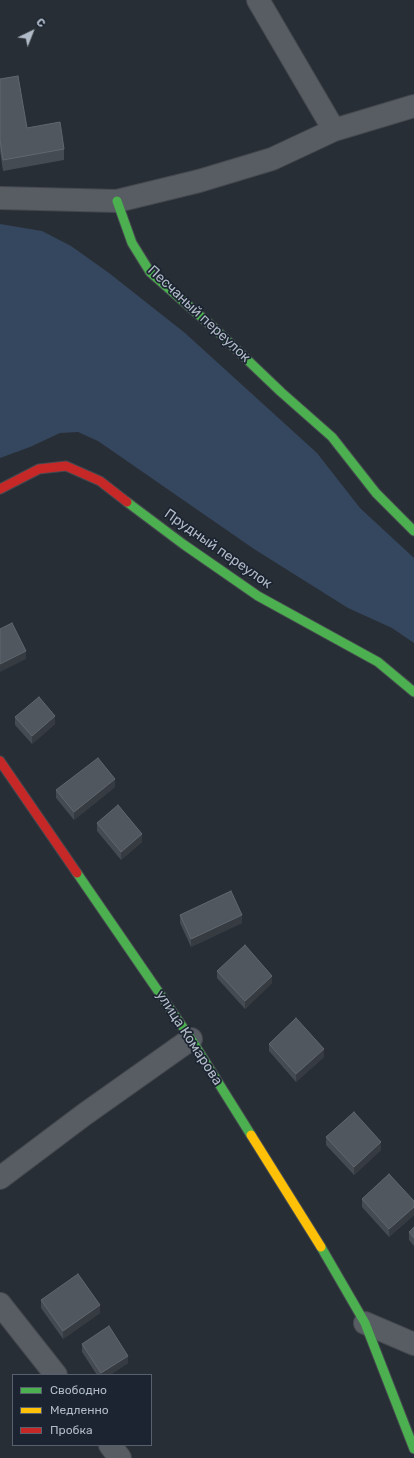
<!DOCTYPE html>
<html>
<head>
<meta charset="utf-8">
<style>
	body { margin:0 }
	#map { position:relative; width:414px; height:1458px; overflow:hidden; background:#282e35; font-family:Rubik,sans-serif }
	canvas { display:block }
	.legend { position:absolute; left:12px; top:1374px; width:140px; height:72px; box-sizing:border-box; background:#1b2430; border:1px solid #57606c; margin:0; padding:5px 7px; list-style:none; font-size:12px; color:#b1bac7 }
	.legend li { display:flex; align-items:center; gap:8px; height:20px }
	.legend b { width:20px; border:1px solid #57606c }
	.north { position:absolute; left:12px; top:12px; width:40px; height:40px; -webkit-text-stroke:3px #1b2430; paint-order:stroke; rotate:43deg; font-size:11px; font-weight:700; line-height:16px; text-align:center; color:#b1bac7 }
	.north::after { content:''; display:block; margin:auto; width:14px; height:18px; background:#b1bac7; clip-path:polygon(50% 0,100% 100%,50% 72%,0 100%) }
</style>
</head>
<body>
<div id="map">
<canvas width="414" height="1458"></canvas>
<ul class="legend">
<li><b style="height:5px;background:#4caf50"></b>Свободно</li>
<li><b style="height:5px;background:#ffc107"></b>Медленно</li>
<li><b style="height:5px;background:#c62828"></b>Пробка</li>
</ul>
<div class="north">С</div>
</div>
<script>
const context = document.querySelector('canvas').getContext('2d');
context.lineJoin = 'round';
function paint(path, color) { context.fillStyle = color; context.fill(path, 'evenodd'); }
const toPath = rows => new Path2D(rows.map(r => 'M' + r).join(''));
function stroke(path, color, width, dash) { context.strokeStyle = color; context.lineWidth = width; context.lineCap = dash ? 'butt' : 'round'; context.setLineDash(dash || []); context.stroke(path); }
function write(font, color, halo, rows, align = 'center') {
  context.font = font + ' Rubik,sans-serif'; context.lineWidth = 3.5; context.setLineDash([]); context.textBaseline = 'middle'; context.strokeStyle = halo; context.fillStyle = color; for (const [text, x, y, turn = 0] of rows) {
    context.save(); context.translate(x, y); context.rotate((+turn || 0) * Math.PI / 180); context.textAlign = isNaN(turn) ? turn : align; if (halo) context.strokeText(text, 0, 0); context.fillText(text, 0, 0); context.restore();
  }
}
paint(toPath([
	[0,224,42,231,71,246,109,273,185,333,317,453,360,508,414,558,414,643,392,628,348,608,254,549,98,441,78,432,60,433,30,447,0,458]
]), '#35475e');
const street = toPath([
	[258,0,334,130],
	[0,198,117,201,199,181,272,159,334,130,414,106],
	[0,1178,85,1114,191,1039],
	[0,1304,56,1375],
	[365,1323,414,1344],
	[110,1445,120,1458]
]);
const fast = toPath([
	[117,201,132,243,150,272,215,329,281,392,332,437,376,493,414,531],
	[127,502,183,544,258,596,378,662,414,692],
	[77,873,191,1039,251,1135],
	[321,1247,365,1323,414,1449]
]);
const slow = toPath([
	[251,1135,321,1247]
]);
const jam = toPath([
	[0,489,39,469,66,466,100,481,127,502],
	[0,761,77,873]
]);
stroke(street, '#464a50', 24);
stroke(fast, '#464a50', 11);
stroke(slow, '#464a50', 11);
stroke(jam, '#464a50', 11);
stroke(street, '#585c63', 22);
stroke(fast, '#4caf50', 9);
stroke(slow, '#ffc107', 9);
stroke(jam, '#c62828', 9);
paint(toPath([
	[0,79,27,128,64,149,64,160,3,171,0,151],
	[15,717,55,724,32,744,15,725],
	[115,787,74,820,56,798,56,790],
	[97,823,142,842,121,860,97,831],
	[180,915,242,923,191,947,180,923],
	[217,971,272,983,245,1009,217,978],
	[269,1044,324,1057,296,1082,269,1051],
	[326,1137,381,1150,354,1175,326,1145],
	[362,1199,414,1201,414,1215,389,1237,362,1207],
	[414,1227,414,1246,409,1240,409,1232],
	[41,1300,100,1313,63,1339,41,1308],
	[82,1344,128,1363,110,1375,97,1375,82,1352]
]), '#454b52');
paint(toPath([
	[26,651,26,659,0,672,0,664],
	[55,716,55,724,32,744,32,736],
	[115,779,115,787,74,820,74,812],
	[142,834,142,842,121,860,121,852],
	[242,915,242,923,191,947,191,939],
	[272,976,272,983,245,1009,245,1001],
	[324,1049,324,1057,296,1082,296,1074],
	[381,1142,381,1150,354,1175,354,1167],
	[414,1207,414,1215,389,1237,389,1229],
	[100,1305,100,1313,63,1339,63,1331],
	[128,1356,128,1363,110,1375,101,1375,101,1373]
]), '#353b41');
const building = toPath([
	[18,76,27,128,60,122,64,149,3,160,0,140,0,79,18,76],
	[12,623,26,651,0,664,0,629,12,623],
	[39,697,55,716,32,736,15,717,39,697],
	[98,758,115,779,74,812,56,790,98,758],
	[118,805,142,834,121,852,97,823,118,805],
	[231,891,242,915,191,939,180,915,231,891],
	[245,945,272,976,245,1001,217,971,245,945],
	[296,1018,324,1049,296,1074,269,1044,296,1018],
	[354,1112,381,1142,354,1167,326,1137,354,1112],
	[389,1174,414,1201,414,1207,389,1229,362,1199,389,1174],
	[414,1227,414,1238,409,1232,414,1227],
	[78,1274,100,1305,63,1331,41,1300,78,1274],
	[109,1326,128,1356,101,1373,82,1344,109,1326]
]);
paint(building, '#51575e');
stroke(building, '#60676f', 1);
write('14px', '#b1bac7', '#1b2430', [
	["Песчаный переулок",199,314,43],
	["Прудный переулок",218,549,35],
	["улица Комарова",189,1038,57]
]);
</script>
</body>
</html>
